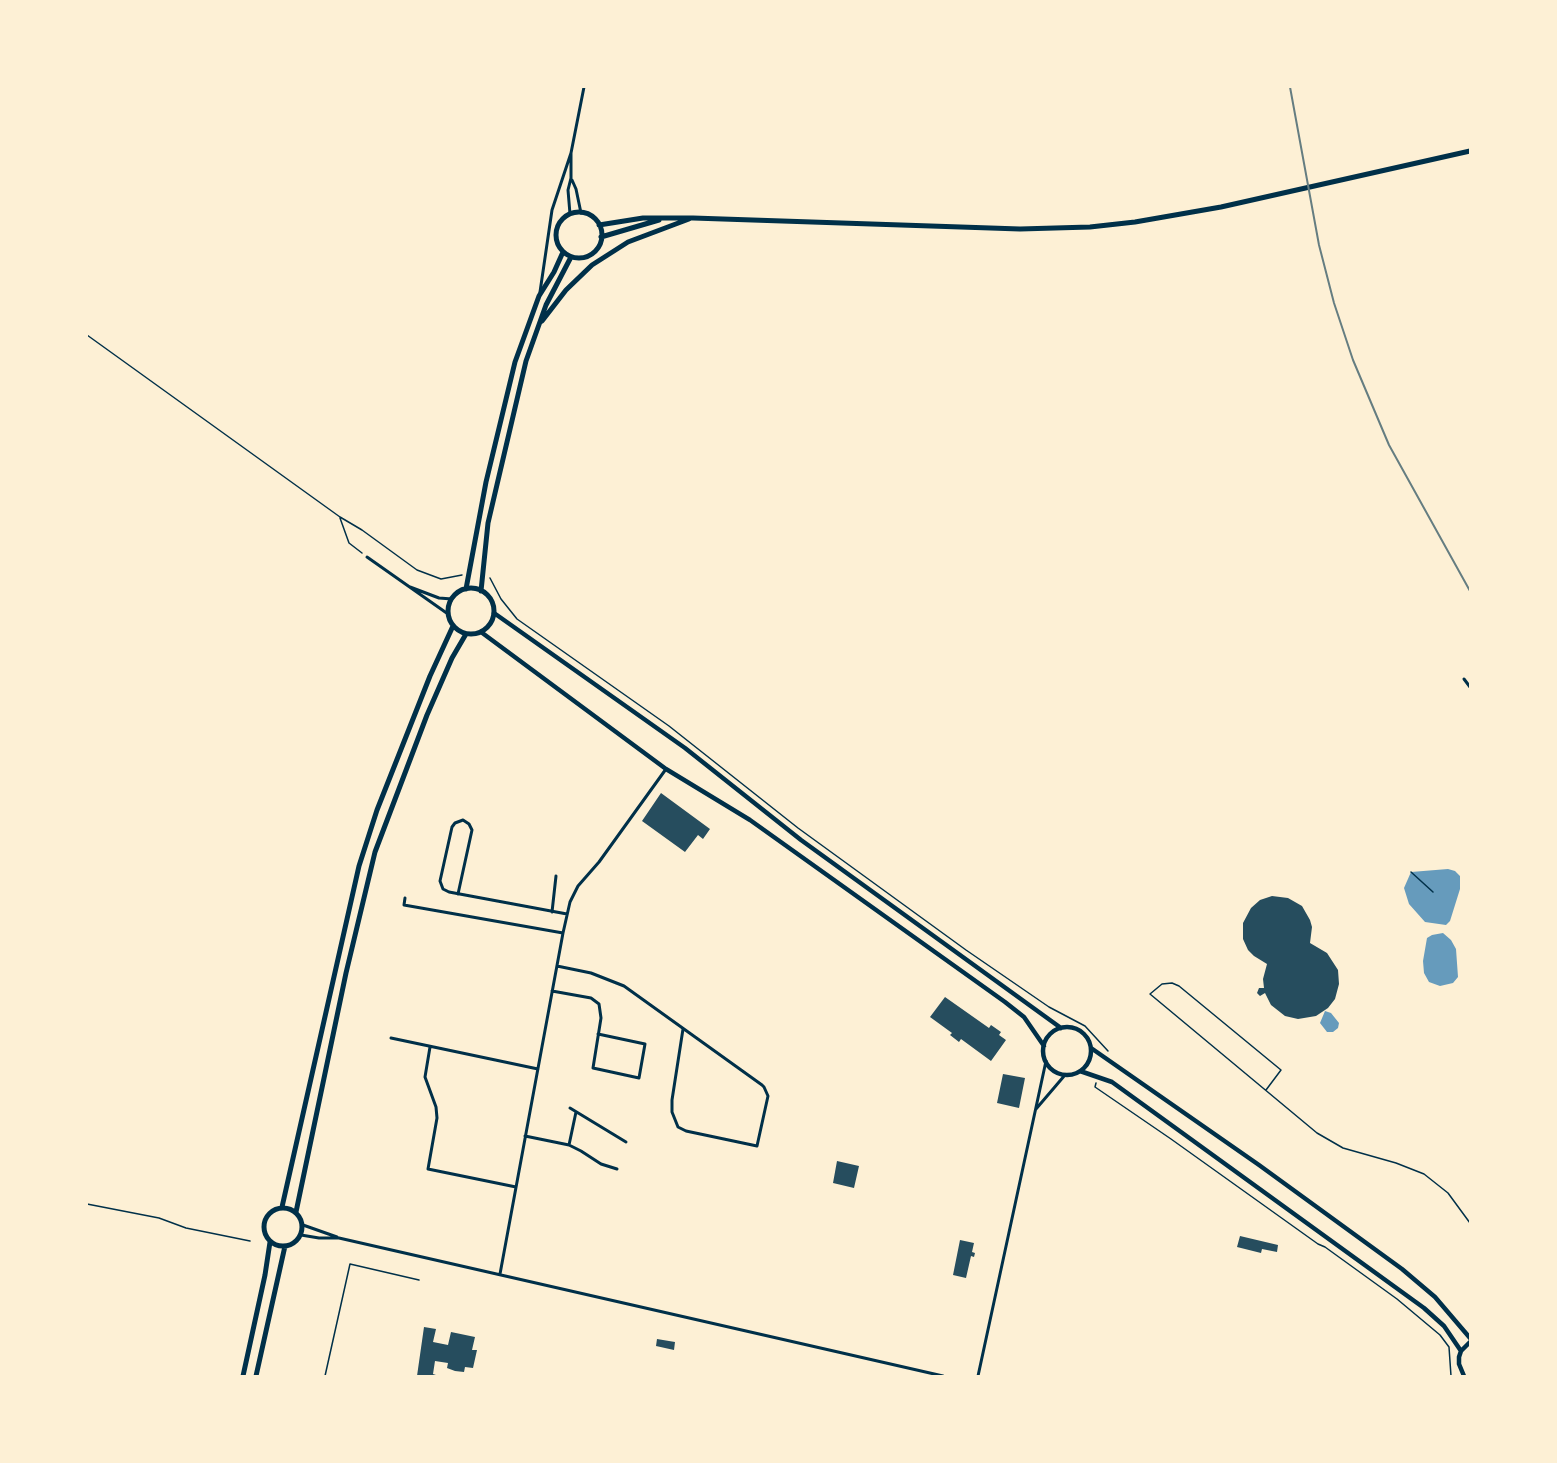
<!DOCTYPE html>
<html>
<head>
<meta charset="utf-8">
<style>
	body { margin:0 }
	#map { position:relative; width:1557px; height:1463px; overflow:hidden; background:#fdf0d5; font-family:Overpass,sans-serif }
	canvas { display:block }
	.frame { position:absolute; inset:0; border:88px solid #fdf0d5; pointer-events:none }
</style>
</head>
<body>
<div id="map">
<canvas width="1557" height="1463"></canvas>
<div class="frame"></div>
</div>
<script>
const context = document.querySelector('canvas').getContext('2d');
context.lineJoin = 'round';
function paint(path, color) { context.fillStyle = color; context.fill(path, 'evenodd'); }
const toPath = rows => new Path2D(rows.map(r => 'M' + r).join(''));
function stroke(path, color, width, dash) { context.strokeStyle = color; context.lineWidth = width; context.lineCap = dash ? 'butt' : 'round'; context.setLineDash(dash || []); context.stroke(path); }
paint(toPath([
	[1448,869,1455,871,1460,876,1460,889,1450,921,1446,925,1425,922,1409,904,1404,888,1411,872],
	[1443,933,1451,940,1456,949,1458,977,1453,983,1440,986,1429,982,1424,973,1423,961,1427,938,1432,935],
	[1325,1011,1331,1013,1339,1023,1338,1028,1333,1032,1327,1032,1320,1023]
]), '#669bbc');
paint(toPath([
	[661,793,710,829,703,839,698,835,685,852,642,821],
	[1272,896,1288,898,1302,906,1310,920,1312,927,1310,943,1327,953,1338,970,1339,984,1335,999,1328,1008,1316,1016,1298,1019,1285,1016,1271,1005,1265,993,1260,996,1257,993,1259,988,1264,988,1263,979,1267,964,1254,956,1248,950,1243,939,1243,923,1251,908,1260,900],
	[945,997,989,1028,991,1025,1001,1032,999,1035,1006,1040,991,1061,961,1039,959,1042,950,1035,952,1033,930,1017],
	[1003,1074,1025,1078,1019,1108,997,1103],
	[837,1161,859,1166,854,1188,833,1183],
	[1240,1236,1278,1245,1277,1252,1262,1249,1261,1253,1237,1247],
	[960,1240,974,1243,972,1252,975,1253,974,1257,971,1256,966,1278,953,1275],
	[424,1327,436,1329,433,1342,448,1345,451,1332,475,1337,472,1350,477,1350,473,1368,465,1367,464,1372,455,1371,447,1368,448,1363,435,1361,433,1374,439,1376,417,1376],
	[657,1339,675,1342,674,1350,656,1346]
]), '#264d5e');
stroke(toPath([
	[87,335,340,517,362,530,417,570,441,579,462,575],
	[340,518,349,543,362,553],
	[490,578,501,599,517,619,669,726,798,828,966,950,1049,1007,1085,1026,1108,1051],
	[1411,872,1433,892],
	[1096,1083,1095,1087,1171,1139,1318,1244,1325,1247,1397,1299,1440,1335,1449,1347,1451,1376],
	[87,1204,159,1218,186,1228,250,1241]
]), '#003049', 1.5);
stroke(toPath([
	[1266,1090,1281,1070,1179,986,1172,983,1162,984,1150,994,1317,1133,1343,1148,1396,1163,1424,1174,1448,1193,1470,1223],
	[325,1376,350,1264,419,1280]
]), '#003049', 1.5);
stroke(toPath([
	[572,180,576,189,581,213],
	[570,214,568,190,571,178,571,153,584,87],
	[540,292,552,210,571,153],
	[367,557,448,614],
	[410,587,439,598,452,599],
	[1464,679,1470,687],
	[458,894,472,830,469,824,463,820,455,823,452,827,440,881,443,889,449,892,567,914],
	[405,898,404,905,563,933],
	[552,912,556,876],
	[557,966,591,973,624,986,762,1085,764,1087,768,1096,757,1146,686,1131,678,1127,672,1112,672,1100,683,1029],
	[552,991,591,998,599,1004,601,1018,593,1068,639,1078,645,1044,598,1034],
	[391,1038,538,1069],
	[430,1047,425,1077,436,1107,437,1118,428,1169,516,1187],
	[570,1108,626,1142],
	[1036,1109,1065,1075],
	[525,1136,569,1145,581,1151,601,1164,617,1169],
	[569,1145,576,1112],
	[303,1225,337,1237],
	[301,1235,319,1238,339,1238,943,1376],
	[500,1274,563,933,570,902,578,886,599,862,666,769],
	[978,1376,1046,1061]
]), '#003049', 3);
stroke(toPath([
	[494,613,685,748,801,840,1061,1028],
	[481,632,666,769,750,820,1005,1002,1024,1017,1044,1046],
	'1043 1051a24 24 0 1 1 48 0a24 24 0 1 1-48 0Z',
	[1091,1048,1259,1165,1402,1269,1435,1297,1470,1338],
	[1080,1071,1112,1082,1424,1308,1444,1326,1461,1351],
	[1464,1376,1459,1364,1459,1357,1461,1351,1470,1342]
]), '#003049', 4.5);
stroke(toPath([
	'556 235a23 23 0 1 1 46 0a23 23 0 1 1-46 0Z',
	[599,225,643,218,693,218,1020,229,1090,227,1135,222,1221,207,1470,151],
	[601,237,659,220],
	[542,321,566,290,592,265,628,242,689,219],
	'448 611a23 23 0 1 1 46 0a23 23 0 1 1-46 0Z',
	[466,589,486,482,515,362,539,296,554,272,563,252],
	[481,591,488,523,526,361,546,305,571,257],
	[282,1207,359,866,377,810,430,676,453,626],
	'264 1227a19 19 0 1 1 38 0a19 19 0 1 1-38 0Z',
	[296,1212,346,973,375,852,427,715,452,658,466,634],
	[243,1376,265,1275,270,1242],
	[256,1376,285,1246]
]), '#003049', 5);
stroke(toPath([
	[1290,87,1319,245,1334,303,1353,360,1389,445,1470,591]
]), '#657d81', 2);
</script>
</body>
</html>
